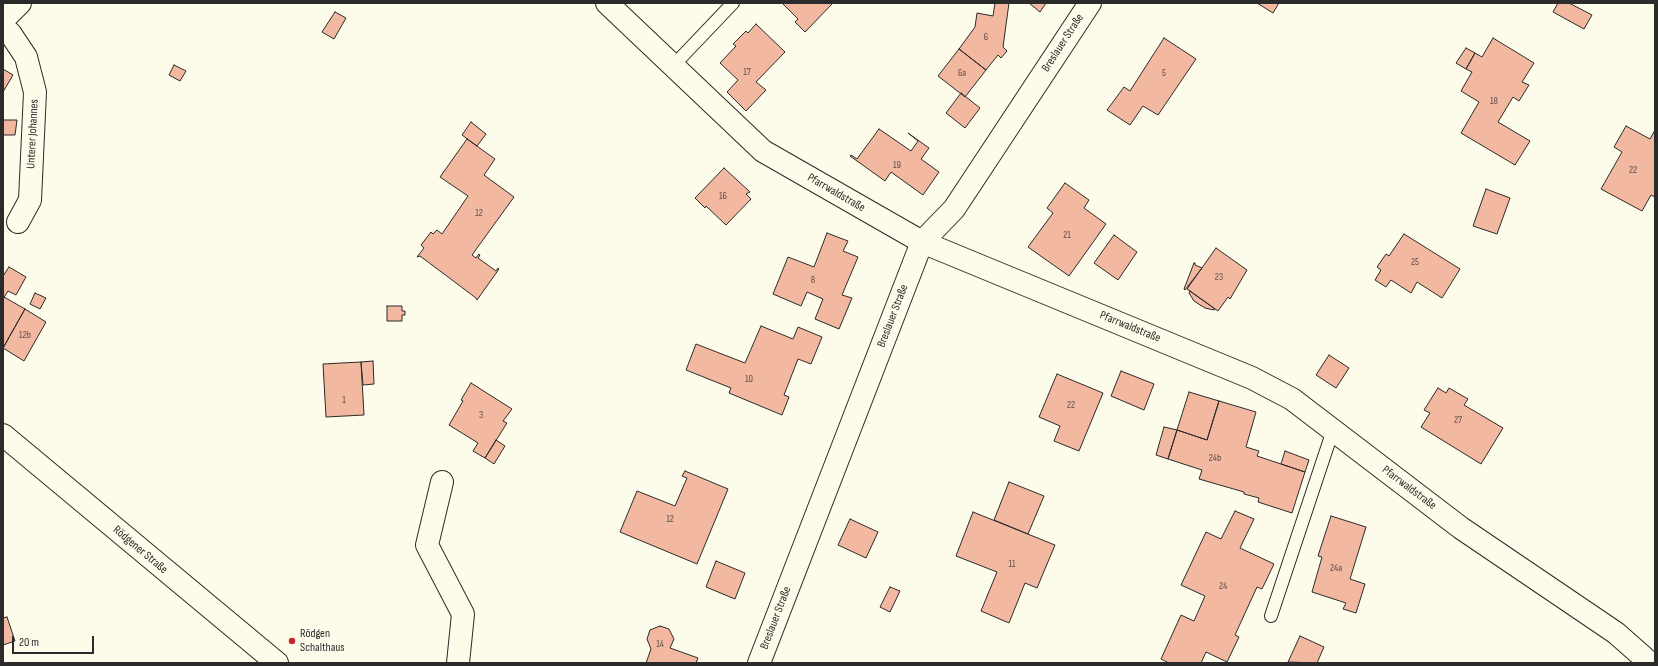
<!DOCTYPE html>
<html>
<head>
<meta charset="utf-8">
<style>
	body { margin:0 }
	#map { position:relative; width:1658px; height:666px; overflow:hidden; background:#fdfbea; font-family:"Sofia Sans Condensed",sans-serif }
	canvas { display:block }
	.frame { position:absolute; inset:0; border:4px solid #2b2b2b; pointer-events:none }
	.scale { position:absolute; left:12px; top:636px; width:82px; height:18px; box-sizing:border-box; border:2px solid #2b2b2b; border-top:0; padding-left:5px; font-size:12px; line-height:14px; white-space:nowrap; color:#2b2b2b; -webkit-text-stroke:3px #fdfbea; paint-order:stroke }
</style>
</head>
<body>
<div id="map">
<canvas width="1658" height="666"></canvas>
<div class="frame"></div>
<div class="scale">20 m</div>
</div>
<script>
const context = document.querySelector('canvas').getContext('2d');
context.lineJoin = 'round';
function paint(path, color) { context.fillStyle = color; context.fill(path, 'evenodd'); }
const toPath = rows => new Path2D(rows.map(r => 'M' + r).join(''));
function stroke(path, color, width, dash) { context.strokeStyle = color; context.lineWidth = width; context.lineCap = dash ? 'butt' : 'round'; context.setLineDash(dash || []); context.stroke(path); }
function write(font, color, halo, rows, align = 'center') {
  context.font = font + ' "Sofia Sans Condensed",sans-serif'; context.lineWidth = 3; context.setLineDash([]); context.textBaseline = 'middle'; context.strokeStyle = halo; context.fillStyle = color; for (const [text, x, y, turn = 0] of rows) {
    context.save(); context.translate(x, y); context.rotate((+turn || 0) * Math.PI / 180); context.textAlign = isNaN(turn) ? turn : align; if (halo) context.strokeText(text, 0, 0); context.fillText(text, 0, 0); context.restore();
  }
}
const building = toPath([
	[782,3,833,3,805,32,795,22,798,19,782,3],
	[995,3,1009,3,1003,47,1007,51,1001,58,998,55,986,70,959,49,975,27,977,13,993,16,995,3],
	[1029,3,1046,3,1040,12,1029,3],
	[1257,3,1279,3,1273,13,1257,3],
	[1558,3,1569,3,1592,15,1584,29,1553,12,1558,3],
	[335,12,346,18,334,39,322,32,335,12],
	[756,24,785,52,756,82,766,90,746,111,727,92,738,80,720,63,736,46,733,44,746,31,748,33,756,24],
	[1164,38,1196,59,1158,115,1143,106,1130,125,1107,110,1124,87,1130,91,1164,38],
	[1493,38,1534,63,1522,82,1529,85,1519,101,1513,97,1498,122,1530,141,1515,165,1461,133,1479,102,1461,91,1472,72,1466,69,1475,53,1482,57,1493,38],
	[1466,48,1475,53,1466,69,1456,63,1466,48],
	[959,49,986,70,965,97,938,76,959,49],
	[174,65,186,71,180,81,169,75,174,65],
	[3,69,13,75,3,92,3,69],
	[961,93,980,108,965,128,946,113,961,93],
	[3,120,17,120,15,135,3,135,3,120],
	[471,122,486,134,477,146,462,135,471,122],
	[1626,126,1650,139,1655,130,1655,197,1651,195,1642,211,1601,189,1622,152,1614,147,1626,126],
	[879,129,911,151,918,141,908,133,929,148,921,159,939,172,923,195,891,172,885,181,850,156,851,155,857,159,879,129],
	[467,139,495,159,484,175,514,197,472,255,476,258,479,254,480,255,478,258,496,271,498,268,499,269,477,300,476,298,420,256,417,257,424,248,421,245,431,232,433,234,437,230,442,234,468,196,440,177,467,139],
	[724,168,750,192,746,194,751,199,726,225,706,206,705,208,695,198,724,168],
	[1065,183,1089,200,1084,208,1106,224,1069,276,1028,247,1053,213,1047,208,1065,183],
	[1486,189,1510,198,1497,234,1473,226,1486,189],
	[827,233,848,241,843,251,858,257,842,295,852,298,839,329,815,319,823,299,807,292,801,306,773,294,788,257,814,267,827,233],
	[1404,234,1460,269,1442,298,1417,282,1411,293,1391,280,1386,287,1375,280,1381,270,1377,267,1386,254,1389,256,1404,234],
	[1114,235,1137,252,1118,280,1094,263,1114,235],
	[1216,248,1247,270,1230,299,1228,297,1218,311,1187,289,1216,248],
	[1194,263,1195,263,1195,265,1202,268,1185,290,1184,289,1194,263],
	[9,267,26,277,16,295,8,291,3,299,3,276,9,267],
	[1190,291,1215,309,1214,310,1205,308,1194,301,1189,293,1190,291],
	[35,293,46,298,40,309,30,304,35,293],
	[4,297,25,309,3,348,3,299,4,297],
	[387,306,402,306,402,311,405,311,405,315,402,315,402,321,387,321,387,306],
	[25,309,46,322,24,361,3,348,25,309],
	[761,326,793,339,798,327,822,337,811,364,798,359,784,395,789,397,782,415,729,393,731,388,686,370,696,344,745,363,761,326],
	[1329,355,1349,368,1336,388,1316,375,1329,355],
	[373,361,374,384,363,385,361,362,373,361],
	[361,362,364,415,326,417,323,364,361,362],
	[1121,371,1154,384,1144,410,1111,396,1121,371],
	[1057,374,1103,393,1079,451,1054,441,1060,426,1039,417,1057,374],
	[471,383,512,409,503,421,507,423,485,458,473,451,478,443,449,425,463,401,461,400,471,383],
	[1438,388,1446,393,1449,388,1468,399,1464,405,1503,428,1481,464,1421,427,1430,413,1424,410,1438,388],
	[1189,392,1219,401,1207,440,1177,430,1189,392],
	[1219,401,1256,412,1246,447,1259,451,1257,456,1305,472,1292,513,1258,502,1259,498,1244,494,1244,492,1199,479,1202,470,1168,459,1177,430,1207,440,1219,401],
	[1164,427,1177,430,1168,459,1156,455,1164,427],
	[496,440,505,446,494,464,485,458,496,440],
	[1285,451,1309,460,1305,472,1281,464,1285,451],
	[685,471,728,489,697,564,620,532,637,491,675,506,687,478,682,476,685,471],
	[1009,482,1044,496,1028,534,994,520,1009,482],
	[1235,511,1254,519,1240,548,1274,564,1262,589,1257,587,1235,635,1239,637,1227,662,1206,652,1201,663,1169,663,1161,659,1181,615,1194,621,1205,596,1181,585,1206,532,1221,539,1235,511],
	[973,512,1055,545,1037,588,1025,583,1009,623,981,611,997,572,956,556,973,512],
	[1331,516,1366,527,1350,579,1365,584,1356,613,1343,609,1346,603,1312,592,1322,557,1318,556,1331,516],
	[850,519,878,532,866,558,838,545,850,519],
	[716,561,745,573,735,599,706,587,716,561],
	[890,587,900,591,890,612,880,607,890,587],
	[7,617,15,641,3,645,3,618,7,617],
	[660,626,669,629,674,639,670,648,698,658,696,663,646,663,651,649,647,639,650,630,660,626],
	[1300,636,1324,647,1317,663,1288,662,1300,636]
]);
paint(building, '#f2b8a0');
stroke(building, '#2b2b2b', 1);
const service = toPath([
	[673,66,733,3],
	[1271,616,1333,430]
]);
const minor = toPath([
	[607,3,763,151,922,242,1252,378,1292,399,1461,528,1616,633,1650,663],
	[3,20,20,3],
	[3,27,10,33,26,57,35,92,30,200,18,222],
	[442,482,427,545,463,614,458,663],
	[759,663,922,242,954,209,1090,3]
]);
const primary = toPath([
	[3,435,277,663]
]);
stroke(service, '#2b2b2b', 14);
stroke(minor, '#2b2b2b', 24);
stroke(primary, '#2b2b2b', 24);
stroke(service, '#fdfbea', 12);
stroke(minor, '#fdfbea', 22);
stroke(primary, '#fdfbea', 22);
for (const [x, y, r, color] of [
	[292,641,4,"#c62828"]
]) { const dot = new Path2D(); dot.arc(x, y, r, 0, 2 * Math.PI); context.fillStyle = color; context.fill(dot); stroke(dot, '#fdfbea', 1.5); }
write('10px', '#5d4e48', null, [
	["6",986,37],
	["17",747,72],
	["6a",962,73],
	["5",1164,73],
	["18",1494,101],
	["19",897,165],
	["22",1633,170],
	["16",723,196],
	["12",479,213],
	["21",1067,235],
	["25",1415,262],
	["23",1219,277],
	["8",813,280],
	["12b",25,335],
	["10",749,379],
	["1",344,400],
	["22",1071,405],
	["3",481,415],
	["27",1458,420],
	["24b",1215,458],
	["12",670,519],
	["11",1012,564],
	["24a",1336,568],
	["24",1223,586],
	["14",660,644]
]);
write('12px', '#2b2b2b', '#fdfbea', [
	["Breslauer Straße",1063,43,-57],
	["Unterer Johannes",33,134,-87],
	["Pfarrwaldstraße",836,193,30],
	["Breslauer Straße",893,316,-69],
	["Pfarrwaldstraße",1130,327,22],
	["Pfarrwaldstraße",1409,488,37],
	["Rödgener Straße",140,550,40],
	["Breslauer Straße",776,618,-69]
]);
write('12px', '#2b2b2b', '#fdfbea', [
	["Rödgen",300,634],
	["Schalthaus",300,648]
], 'left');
</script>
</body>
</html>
